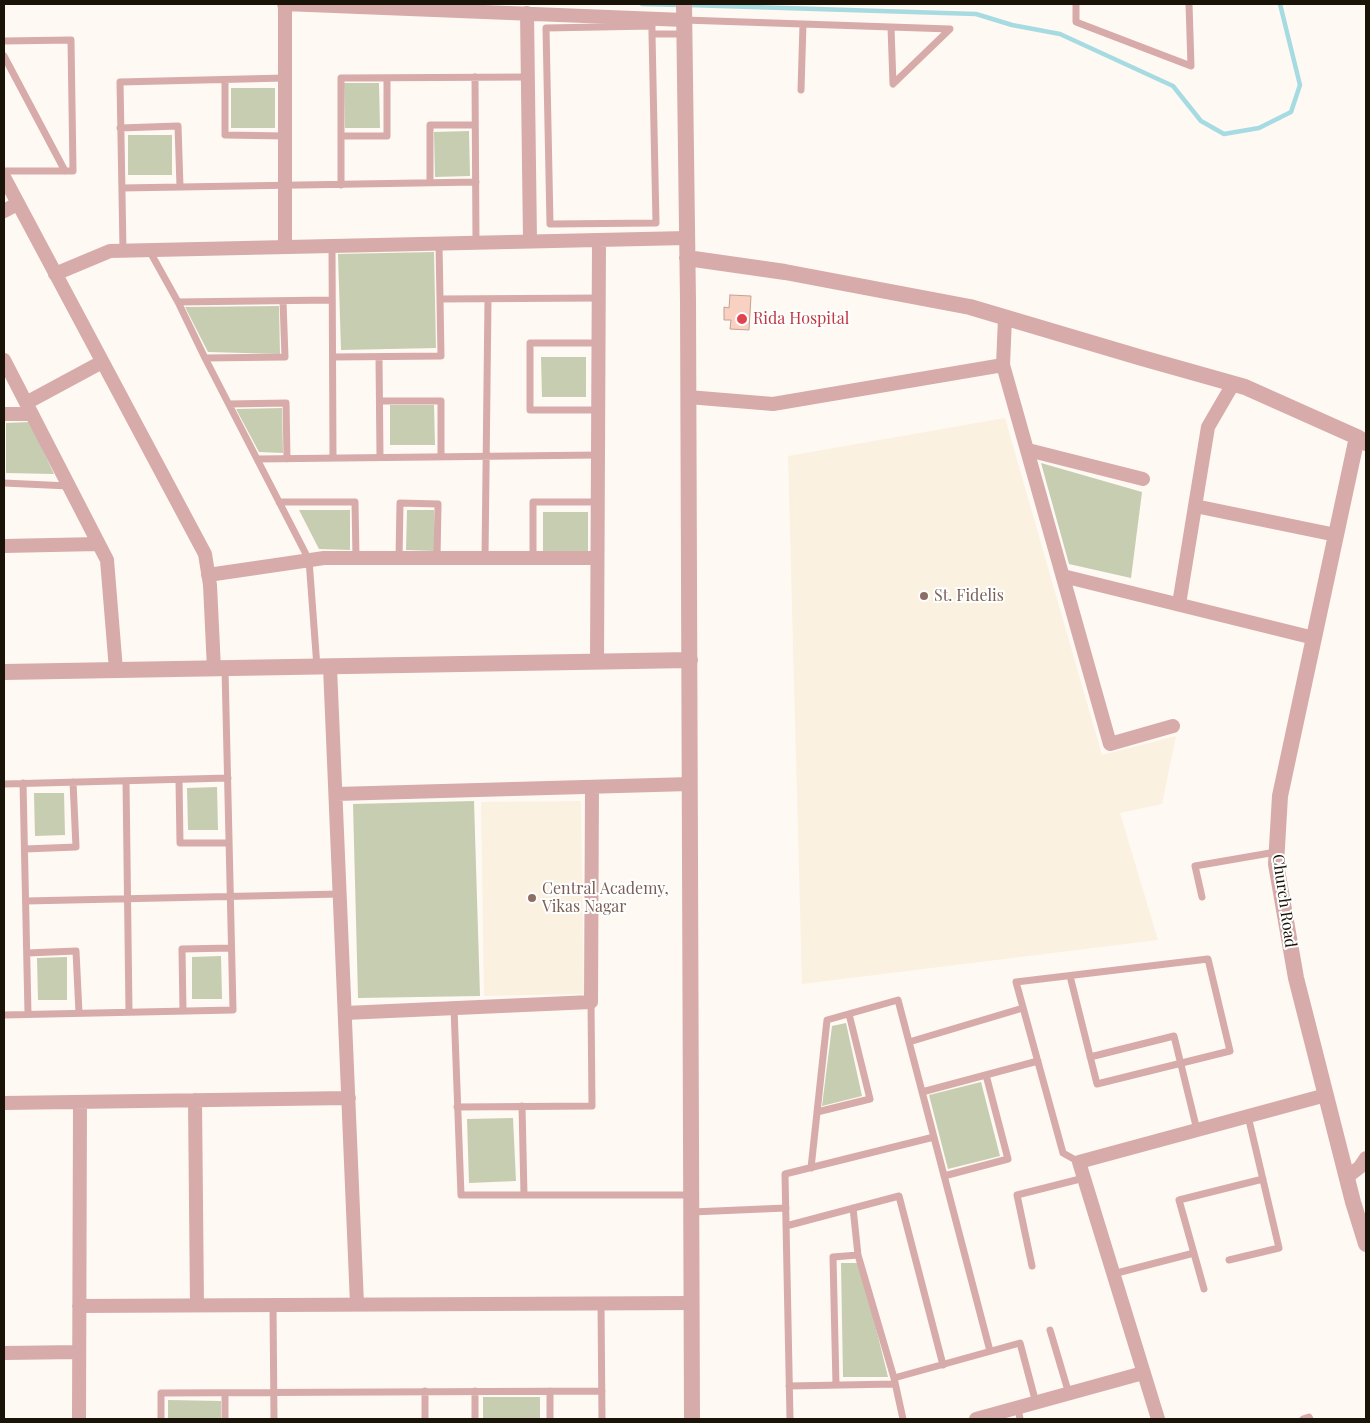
<!DOCTYPE html>
<html>
<head>
<meta charset="utf-8">
<style>
	body { margin:0 }
	#map { position:relative; width:1370px; height:1423px; overflow:hidden; background:#fef9f3; font-family:"Playfair Display",serif }
	canvas { display:block }
	.frame { position:absolute; inset:0; border:5px solid #1a1307; pointer-events:none }
</style>
</head>
<body>
<div id="map">
<canvas width="1370" height="1423"></canvas>
<div class="frame"></div>
</div>
<script>
const context = document.querySelector('canvas').getContext('2d');
context.lineJoin = 'round';
function paint(path, color) { context.fillStyle = color; context.fill(path, 'evenodd'); }
const toPath = rows => new Path2D(rows.map(r => 'M' + r).join(''));
function stroke(path, color, width, dash) { context.strokeStyle = color; context.lineWidth = width; context.lineCap = dash ? 'butt' : 'round'; context.setLineDash(dash || []); context.stroke(path); }
function write(font, color, halo, rows, align = 'center') {
  context.font = font + ' "Playfair Display",serif'; context.lineWidth = 4; context.setLineDash([]); context.textBaseline = 'middle'; context.strokeStyle = halo; context.fillStyle = color; for (const [text, x, y, turn = 0] of rows) {
    context.save(); context.translate(x, y); context.rotate((+turn || 0) * Math.PI / 180); context.textAlign = isNaN(turn) ? turn : align; if (halo) context.strokeText(text, 0, 0); context.fillText(text, 0, 0); context.restore();
  }
}
paint(toPath([
	[1005,418,1102,755,1176,736,1162,804,1120,813,1158,940,802,984,788,456],
	[581,801,584,994,484,996,481,802]
]), '#fbf1e1');
paint(toPath([
	[344,83,379,83,380,128,345,128],
	[231,88,275,88,275,128,231,128],
	[469,131,470,176,435,177,434,132],
	[128,135,172,135,172,175,128,175],
	[434,252,436,348,341,350,338,254],
	[279,306,280,354,208,352,185,307],
	[541,357,586,357,586,397,542,397],
	[390,405,434,405,435,445,390,445],
	[282,408,283,453,259,452,236,409],
	[30,422,54,474,6,473,6,423],
	[1041,463,1142,492,1131,578,1069,564],
	[299,510,350,510,350,550,319,549],
	[407,510,434,510,434,551,406,550],
	[543,512,588,512,588,552,543,552],
	[217,787,218,830,188,830,187,788],
	[34,793,64,793,65,835,35,836],
	[474,801,480,996,358,998,353,804],
	[221,956,222,999,192,999,192,957],
	[67,957,67,1000,38,1000,37,958],
	[846,1023,862,1096,822,1106,832,1026],
	[981,1082,1000,1156,948,1169,929,1095],
	[513,1118,516,1181,469,1183,467,1119],
	[841,1263,860,1263,888,1377,843,1377],
	[483,1397,540,1397,540,1419,483,1419],
	[168,1400,221,1401,221,1419,168,1419]
]), '#c6cdb0');
stroke(toPath([
	[642,4,680,5],
	[688,5,976,14,1012,25,1060,34,1173,86,1201,121,1224,134,1259,128,1291,112,1300,85,1280,4]
]), '#a6dbe2', 4.5);
const building = toPath([
	[730,295,751,296,749,330,730,329,731,320,724,320,724,307,729,308,730,295]
]);
paint(building, '#f9d1c3');
stroke(building, '#c6a093', 1);
stroke(toPath([
	[1076,4,1076,22,1191,66,1189,4],
	[684,20,803,24,891,27,950,29,893,84,891,27],
	[652,34,652,26,546,28,550,224,656,223,652,34,684,34],
	[4,41,71,40,73,171,4,171],
	[4,56,65,171],
	[475,77,476,243],
	[225,80,225,135,285,136],
	[801,90,803,24],
	[120,128,178,126,180,187],
	[341,136,387,136,387,78],
	[430,183,430,125,475,125],
	[341,185,341,78,528,77],
	[122,188,476,182],
	[332,246,333,458],
	[123,250,120,82,285,78],
	[149,250,178,302,205,358,309,560,317,667],
	[440,299,599,298],
	[178,302,332,300],
	[333,357,441,356,439,243],
	[379,357,380,457],
	[205,358,285,357,283,301],
	[380,401,441,401,441,457],
	[229,404,286,403,287,459],
	[598,410,530,410,530,343,598,343],
	[257,459,598,455],
	[4,483,69,486],
	[279,502,355,502,356,558],
	[399,558,400,503,438,504,437,558],
	[485,558,488,299],
	[533,558,533,502,598,502],
	[179,780,180,843,229,843],
	[126,781,129,1012],
	[23,783,28,1014],
	[4,784,228,778],
	[25,849,76,847,73,782],
	[1202,897,1195,866,1276,852],
	[26,901,340,894],
	[27,953,76,951,79,1013],
	[1070,976,1097,1084,1230,1051,1208,959,1016,982,1063,1153,1079,1162],
	[454,1008,461,1195,691,1195],
	[183,1011,182,949,231,948],
	[4,1015,233,1010,225,669],
	[909,1042,1023,1008],
	[1090,1057,1174,1036,1197,1130],
	[922,1092,1038,1061],
	[522,1106,524,1195],
	[457,1107,592,1106,591,1002],
	[817,1112,870,1099,849,1014],
	[811,1168,827,1020,898,1000,990,1351],
	[944,1176,1008,1159,986,1075],
	[853,1208,858,1255,894,1378,903,1419],
	[692,1212,786,1208],
	[786,1226,899,1196,943,1365],
	[1229,1260,1279,1248,1248,1116],
	[1032,1266,1017,1195,1084,1178],
	[1113,1274,1194,1253],
	[1204,1289,1179,1200,1263,1179],
	[601,1304,602,1419],
	[273,1305,274,1419],
	[1050,1330,1069,1394],
	[894,1378,1020,1343,1036,1403],
	[836,1385,833,1257,858,1255],
	[789,1386,895,1384],
	[475,1391,475,1419],
	[550,1391,550,1419],
	[225,1393,225,1419],
	[1018,1408,1020,1419],
	[161,1419,161,1393,602,1391],
	[425,1419,425,1391],
	[790,1419,785,1174,934,1137],
	[1303,1419,1309,1417,1310,1419]
]), '#d7abaa', 7);
stroke(toPath([
	[284,4,684,20],
	[527,13,530,241],
	[4,177,205,554,210,585,214,669],
	[4,211,17,204],
	[285,247,285,4],
	[55,274,110,251,687,238],
	[1005,318,1003,365,1110,744,1173,726],
	[4,360,107,560,116,670],
	[688,397,773,404,1003,365],
	[26,403,102,362],
	[4,414,32,414],
	[1028,450,1143,479],
	[1195,506,1336,535],
	[4,546,99,544],
	[208,575,324,558,597,558],
	[1063,576,1314,638],
	[1179,604,1208,427,1233,384],
	[597,662,599,240],
	[330,667,357,1304],
	[336,794,690,784],
	[345,1013,591,1002,592,787],
	[195,1100,197,1305],
	[4,1103,349,1098],
	[1347,1177,1360,1167,1366,1158],
	[79,1306,692,1303],
	[4,1353,79,1352],
	[79,1419,80,1102],
	[976,1419,1143,1373],
	[1158,1419,1079,1162,1326,1095]
]), '#d7abaa', 14);
stroke(toPath([
	[684,4,688,301,692,1419],
	[687,258,785,272,970,307,1142,358,1245,387,1357,437,1366,443],
	[1357,437,1280,796,1276,864,1296,978,1353,1202,1366,1244],
	[4,672,690,660]
]), '#d7abaa', 16);
for (const [x, y, r, color] of [
	[742,319,6,"#e0444e"],
	[924,596,5,"#8d6e63"],
	[532,898,5,"#8d6e63"]
]) { const dot = new Path2D(); dot.arc(x, y, r, 0, 2 * Math.PI); context.fillStyle = color; context.fill(dot); stroke(dot, '#fff', 2); }
write('16px', '#be3a42', '#fff', [
	["Rida Hospital",753,319]
], 'left');
write('16px', '#785e54', '#fff', [
	["St. Fidelis",934,596],
	["Central Academy,",542,889],
	["Vikas Nagar",542,907]
], 'left');
write('16px', '#1a1307', '#fff', [
	["Church Road",1284,901,82]
]);
</script>
</body>
</html>
